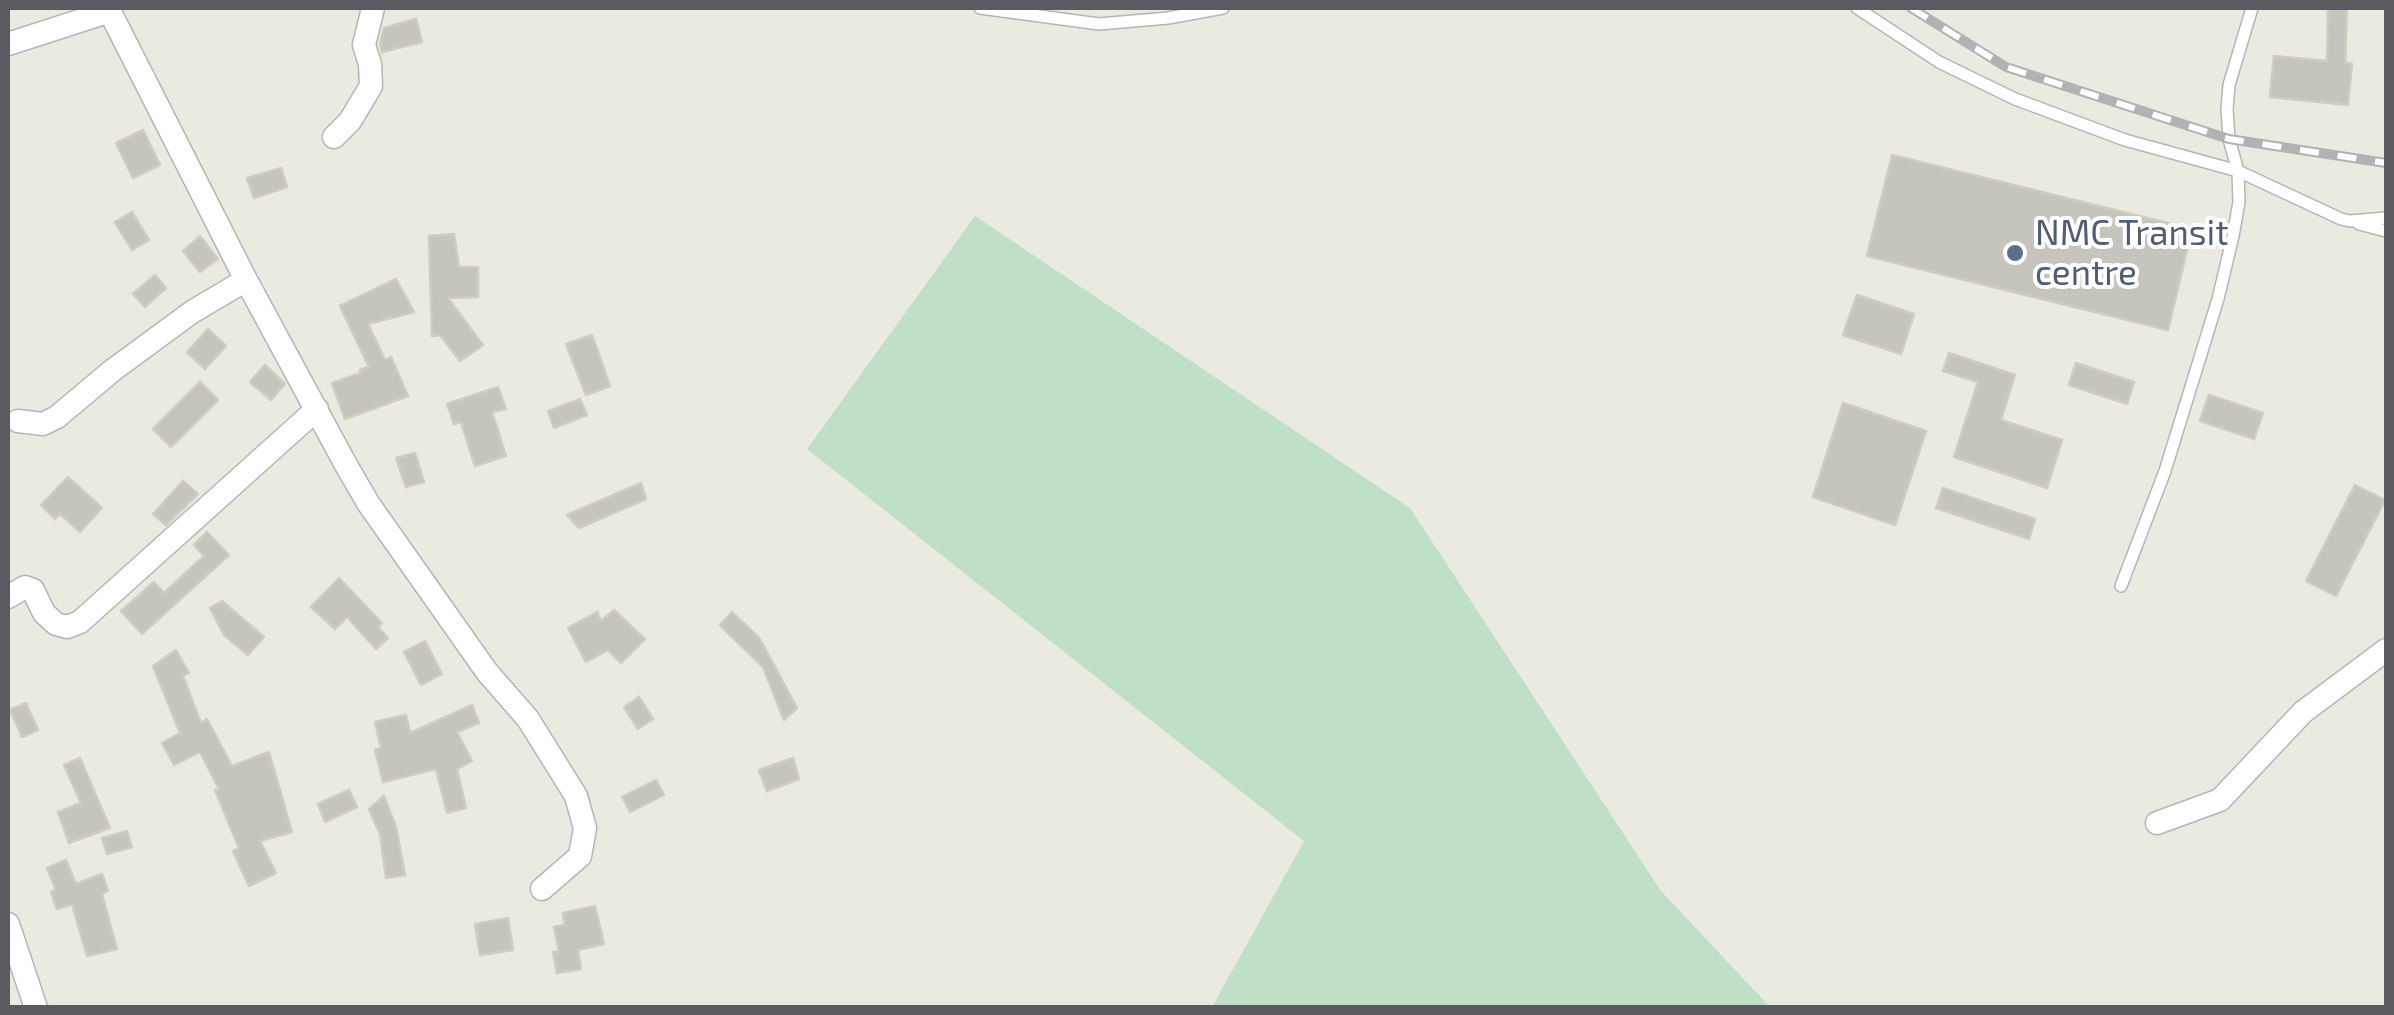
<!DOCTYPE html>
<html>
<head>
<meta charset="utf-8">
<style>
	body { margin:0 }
	#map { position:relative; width:2394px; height:1015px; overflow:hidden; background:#eaeae1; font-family:"Exo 2",sans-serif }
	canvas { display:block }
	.frame { position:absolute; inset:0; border:10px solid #595b60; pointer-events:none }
</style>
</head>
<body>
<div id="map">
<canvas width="2394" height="1015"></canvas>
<div class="frame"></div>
</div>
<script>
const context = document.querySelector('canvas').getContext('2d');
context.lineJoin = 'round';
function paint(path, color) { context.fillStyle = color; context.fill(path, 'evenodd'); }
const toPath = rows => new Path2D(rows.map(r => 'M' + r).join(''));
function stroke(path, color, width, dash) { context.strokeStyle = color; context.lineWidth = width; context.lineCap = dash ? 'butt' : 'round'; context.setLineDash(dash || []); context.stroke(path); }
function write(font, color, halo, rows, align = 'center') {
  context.font = font + ' "Exo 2",sans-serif'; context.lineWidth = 8; context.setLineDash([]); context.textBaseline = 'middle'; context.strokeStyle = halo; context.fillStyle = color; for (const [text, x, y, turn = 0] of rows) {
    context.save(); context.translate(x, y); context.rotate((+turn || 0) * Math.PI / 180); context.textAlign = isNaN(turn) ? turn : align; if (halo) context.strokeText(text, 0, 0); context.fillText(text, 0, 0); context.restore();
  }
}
paint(toPath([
	[975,216,1410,508,1661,891,1770,1007,1212,1007,1304,841,807,449]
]), '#bfe0c7');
const building = toPath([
	[2328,8,2347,8,2345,63,2352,64,2348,105,2270,97,2274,56,2327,61,2328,8],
	[416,19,422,42,382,52,380,44,384,28,416,19],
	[143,130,160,165,133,178,116,143,143,130],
	[1892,155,2192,229,2168,330,1867,256,1892,155],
	[281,168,287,187,254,198,247,178,281,168],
	[132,212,149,240,132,250,115,222,132,212],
	[454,234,459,267,478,267,478,297,448,298,483,345,460,361,440,335,432,336,429,236,454,234],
	[200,236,218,259,200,272,183,251,200,236],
	[155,275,166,288,145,307,133,294,155,275],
	[396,279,414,312,368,324,385,360,391,357,408,396,345,419,332,383,361,373,360,370,369,367,340,306,396,279],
	[1857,295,1914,314,1901,354,1843,335,1857,295],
	[208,329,226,346,205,369,187,352,208,329],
	[592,335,610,386,586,395,566,344,592,335],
	[1949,353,2015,375,2001,420,2062,440,2047,488,1954,457,1978,382,1943,371,1949,353],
	[2076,363,2134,382,2127,404,2069,385,2076,363],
	[265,365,285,384,271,400,250,382,265,365],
	[200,382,218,400,171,447,153,429,200,382],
	[498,387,506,409,492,412,506,456,475,466,461,422,454,424,447,404,498,387],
	[2209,395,2263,413,2254,439,2200,421,2209,395],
	[580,399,587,415,554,428,548,411,580,399],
	[1843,403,1926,431,1895,525,1813,497,1843,403],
	[415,453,424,482,406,487,396,458,415,453],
	[68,477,102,508,80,532,60,514,55,519,41,505,68,477],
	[183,481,198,494,166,525,153,514,183,481],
	[641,483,646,499,579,528,567,515,641,483],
	[2355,485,2385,500,2336,596,2306,581,2355,485],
	[1943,488,2035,519,2029,539,1936,508,1943,488],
	[207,532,229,555,142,634,121,611,154,582,164,593,204,556,194,545,207,532],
	[339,578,382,623,378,627,388,638,376,649,347,617,335,629,311,607,339,578],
	[222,601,264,637,248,655,224,635,210,608,222,601],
	[614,610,645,639,621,663,608,650,586,662,568,628,597,612,601,621,614,610],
	[732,612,760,639,797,708,784,720,763,667,720,625,732,612],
	[425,641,442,674,421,685,404,652,425,641],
	[176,650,189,673,183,676,201,723,207,719,232,766,269,752,292,832,260,841,276,873,249,886,233,851,239,848,215,790,219,789,200,752,174,765,162,743,180,733,153,666,176,650],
	[639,697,653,719,638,729,624,707,639,697],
	[26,703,38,730,22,737,10,710,26,703],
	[472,705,479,723,457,732,472,761,457,769,466,808,447,813,436,769,383,782,375,750,381,748,375,722,406,715,410,733,472,705],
	[80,758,110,828,69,843,58,812,81,803,64,765,80,758],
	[793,758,799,779,767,791,759,770,793,758],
	[656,780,664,795,630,812,622,797,656,780],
	[349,790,357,807,325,822,318,804,349,790],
	[384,796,396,827,405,875,386,878,380,834,369,809,384,796],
	[127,831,132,847,107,854,102,838,127,831],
	[66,860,76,884,102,874,108,891,102,894,117,949,87,956,72,904,57,909,51,892,56,890,47,868,66,860],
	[595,906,604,944,578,950,581,969,557,973,553,952,559,952,554,927,565,925,563,913,595,906],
	[508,918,513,950,480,955,475,924,508,918]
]);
paint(building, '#c6c5bd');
stroke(building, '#cecdc0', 2.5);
const lane = toPath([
	[980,8,1099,24,1168,18,1223,8],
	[1857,8,1939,62,2015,99,2125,140,2238,171,2341,219,2350,221,2386,218],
	[2359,224,2386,231],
	[2121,586,2165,471,2218,299,2233,236,2239,202,2238,171,2229,139,2227,109,2229,85,2252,8]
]);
const street = toPath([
	[108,8,246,280,346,465,368,503,487,672,528,719,576,796,585,828,580,856,542,889],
	[8,44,110,11],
	[334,137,350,121,371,86,370,64,364,45,373,8],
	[18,421,43,424,57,417,113,370,192,312,246,280],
	[8,597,25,587,33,590,44,613,56,624,67,627,80,622,317,409],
	[2157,823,2220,800,2303,712,2386,650],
	[8,924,36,1008]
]);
stroke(lane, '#b3b5ba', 14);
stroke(street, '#b3b5ba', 25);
stroke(lane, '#fff', 11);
stroke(street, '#fff', 22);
const rail = toPath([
	[1911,8,2006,67,2229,139,2386,163]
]);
stroke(rail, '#b1b2b2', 10);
stroke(rail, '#fff', 6, [19]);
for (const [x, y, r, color] of [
	[2015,253,10,"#5c6f8a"]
]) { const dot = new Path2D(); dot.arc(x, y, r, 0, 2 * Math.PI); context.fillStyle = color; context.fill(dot); stroke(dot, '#fff', 4); }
write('35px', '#4e5e75', '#fff', [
	["NMC Transit",2035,233],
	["centre",2035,273]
], 'left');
</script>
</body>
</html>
